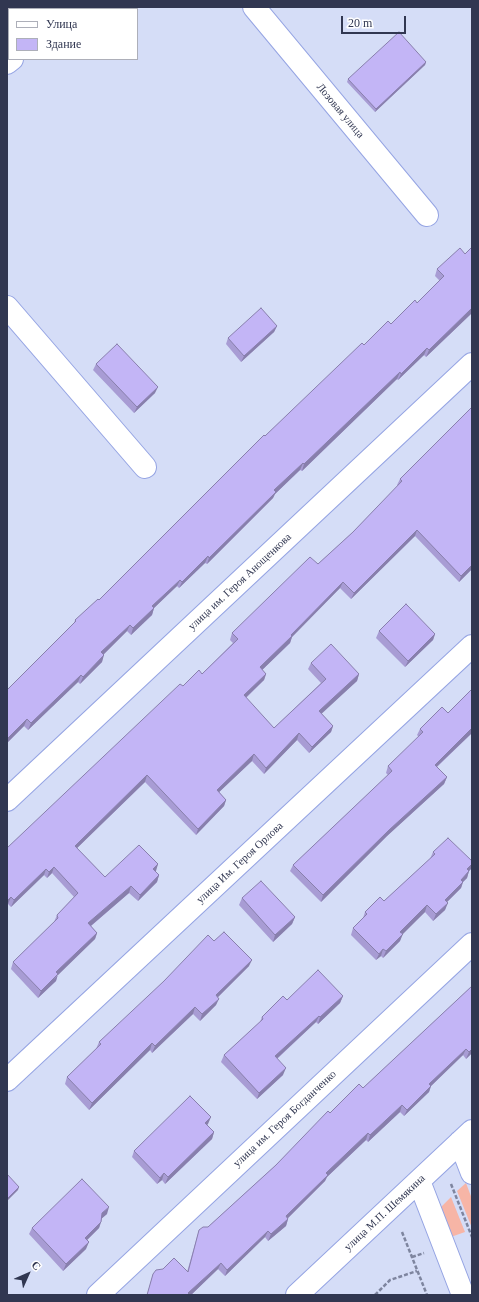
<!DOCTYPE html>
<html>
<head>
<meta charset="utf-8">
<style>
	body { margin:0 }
	#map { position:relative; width:479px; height:1302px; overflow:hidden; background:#d5ddf7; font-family:Georgia,serif }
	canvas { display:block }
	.frame { position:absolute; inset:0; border:8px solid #313751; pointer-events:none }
	.legend { position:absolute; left:8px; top:8px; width:130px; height:52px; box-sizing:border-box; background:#fff; border:1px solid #adafb9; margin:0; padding:5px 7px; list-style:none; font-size:12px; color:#313751 }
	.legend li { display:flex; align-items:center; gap:8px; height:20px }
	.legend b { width:20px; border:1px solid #adafb9 }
	.north { position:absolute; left:8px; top:1254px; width:40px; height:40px; -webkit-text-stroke:3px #fff; paint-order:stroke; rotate:45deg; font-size:11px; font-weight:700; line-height:16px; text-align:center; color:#313751 }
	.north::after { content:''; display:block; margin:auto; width:14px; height:18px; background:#313751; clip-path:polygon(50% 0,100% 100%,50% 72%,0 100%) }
	.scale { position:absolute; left:341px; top:16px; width:65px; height:18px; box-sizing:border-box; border:2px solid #313751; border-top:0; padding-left:5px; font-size:12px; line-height:14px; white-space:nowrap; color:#313751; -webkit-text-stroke:3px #fff; paint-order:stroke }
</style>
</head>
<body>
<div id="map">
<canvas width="479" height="1302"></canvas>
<div class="frame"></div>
<ul class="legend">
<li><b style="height:5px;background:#fff"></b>Улица</li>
<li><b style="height:11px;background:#c3b5f6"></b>Здание</li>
</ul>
<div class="north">С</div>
<div class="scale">20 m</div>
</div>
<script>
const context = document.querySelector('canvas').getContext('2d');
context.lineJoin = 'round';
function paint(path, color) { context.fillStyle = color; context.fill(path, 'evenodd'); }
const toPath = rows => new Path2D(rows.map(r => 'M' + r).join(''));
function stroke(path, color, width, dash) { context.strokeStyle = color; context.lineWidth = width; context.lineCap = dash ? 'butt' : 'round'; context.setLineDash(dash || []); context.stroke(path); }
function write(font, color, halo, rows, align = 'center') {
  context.font = font + ' Georgia,serif'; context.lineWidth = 3; context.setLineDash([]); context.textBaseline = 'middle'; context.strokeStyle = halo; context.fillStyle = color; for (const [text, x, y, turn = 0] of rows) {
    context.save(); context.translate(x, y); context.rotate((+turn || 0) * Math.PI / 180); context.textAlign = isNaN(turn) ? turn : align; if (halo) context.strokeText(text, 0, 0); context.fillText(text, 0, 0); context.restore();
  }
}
paint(toPath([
	[466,1183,472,1199,472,1228,457,1191],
	[451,1197,465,1232,448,1238,437,1211]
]), '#f7b5a6');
const minor = toPath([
	[254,7,427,215],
	[70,9,73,7],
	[7,63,12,59],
	[7,307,145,467],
	[7,800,472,364],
	[7,1080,472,646],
	[460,1142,472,1173],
	[419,1181,463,1295],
	[98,1295,472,944],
	[297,1295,472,1131]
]);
stroke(minor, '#95a4e3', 24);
stroke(toPath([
	[451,1184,472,1237],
	[402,1232,427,1295],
	[412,1257,424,1253],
	[375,1295,390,1280,417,1271]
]), '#7e859f', 2.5, [4, 2]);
stroke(minor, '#fff', 22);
paint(toPath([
	[426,62,425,65,375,112,347,82,348,79],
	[472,247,472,313,426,357,424,355,398,380,397,379,302,471,300,470,275,494,273,498,207,564,205,563,179,588,177,586,154,608,152,615,131,635,127,631,103,655,102,662,80,684,78,682,28,730,24,726,7,743,7,690,74,623,75,620,99,600,265,436,364,345,417,303,440,281,435,276,437,269,465,254],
	[277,326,274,332,241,362,226,344,228,338],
	[96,364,155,393,134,413,93,370],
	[472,407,472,569,459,582,415,536,351,599,340,588,292,637,290,643,262,670,266,674,264,680,246,698,274,728,321,683,308,669,311,663,359,674,357,681,321,713,333,726,331,732,309,753,297,740,264,774,252,761,219,792,226,800,224,806,196,835,145,782,77,848,105,877,158,864,155,871,159,875,157,882,138,901,129,893,91,926,97,933,95,939,58,974,56,981,38,998,11,969,13,962,54,922,57,915,74,897,52,873,47,878,44,875,11,907,8,904,7,848,183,686,202,674,233,643,230,640,232,633,318,564,353,532,398,486,397,485,400,479],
	[379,631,435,634,433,640,405,667,376,638],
	[448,713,472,733,437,767,447,777,444,784,387,836,321,902,290,871,293,865,388,775,386,773,388,766,419,737,417,735,420,729],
	[433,852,471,869,469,871,467,878,463,882,461,888,447,902,445,910,433,921,425,912,402,934,400,941,383,958,381,956,376,960,351,935,353,928,363,918,365,912,384,901,430,859],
	[242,898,295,917,292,924,273,942,239,905],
	[214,941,249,966,218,997,216,1005,200,1021,193,1014,152,1053,150,1050,89,1110,65,1084,67,1077,96,1049,99,1042],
	[472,986,472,1053,466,1059,463,1055,431,1086,429,1092,404,1116,400,1112,368,1142,366,1140,327,1177,325,1181,288,1218,288,1219,286,1226,268,1241,265,1237,225,1276,218,1269,191,1295,147,1295,153,1274,187,1272,199,1230,208,1227,276,1165,330,1113,363,1088],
	[343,996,340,1003,318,1024,316,1022,277,1059,283,1075,257,1099,221,1062,224,1055,260,1022,262,1017,287,1000],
	[208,1124,207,1125,214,1132,212,1139,165,1184,162,1180,157,1184,132,1157,134,1151],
	[107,1214,102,1218,101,1222,99,1228,87,1240,86,1249,63,1271,29,1234,32,1228]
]), '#a89cd4');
paint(toPath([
	[426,62,425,65,375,112,376,109],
	[472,308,472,313,426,357,429,350],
	[277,326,274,332,241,362,244,356],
	[427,348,424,355,398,380,401,374],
	[400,372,397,379,302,471,304,464],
	[158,387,155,393,134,413,137,407],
	[303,463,300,470,275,494,273,498,207,564,209,558,274,490],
	[417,530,415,536,351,599,354,593],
	[208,556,205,563,179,588,182,582],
	[472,565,472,569,459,582,461,576],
	[180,580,177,586,154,608,152,615,131,635,133,628,152,606],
	[343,582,340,588,292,637,290,643,258,674,260,667,291,635],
	[130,625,127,631,99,659,101,652],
	[435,634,433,640,405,667,408,661],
	[104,655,102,662,80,684,83,677],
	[266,674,264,680,241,702,244,695],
	[359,674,357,681,317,718,319,711],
	[81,675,78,682,28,730,31,723],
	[27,719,24,726,7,743,7,739],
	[333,726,331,732,309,753,312,747],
	[472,728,472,733,432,771,435,765],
	[299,733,297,740,264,774,266,768],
	[254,754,252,761,215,796,217,790],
	[147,775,145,782,73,852,75,846],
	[447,777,444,784,387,836,321,902,323,895,389,830],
	[226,800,224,806,196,835,198,829],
	[158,864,156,871,151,876,153,869],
	[472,864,471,869,465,875,467,869],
	[54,867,52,873,47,878,49,872],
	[46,869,44,875,11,907,14,900],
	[469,871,467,878,459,886,461,880],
	[159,875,157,882,138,901,140,895],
	[463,882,461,888,442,907,445,900],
	[131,886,129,893,86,930,88,923],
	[11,897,8,904,7,905,7,901],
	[448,903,445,910,433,921,436,914],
	[427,905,425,912,398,939,400,932],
	[295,917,292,924,273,942,275,935],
	[97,933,95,939,54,979,56,972],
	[403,934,400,941,383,958,386,951],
	[383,949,381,956,376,960,379,954],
	[252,960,249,966,213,1002,216,995],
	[58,974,56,981,38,998,41,991],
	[343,996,340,1003,318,1024,320,1017],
	[219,999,216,1005,200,1021,202,1014],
	[195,1007,193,1014,152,1053,155,1046],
	[319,1016,316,1022,272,1063,275,1056],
	[152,1043,150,1050,89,1110,92,1103],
	[466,1049,463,1055,431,1086,429,1092,404,1116,407,1110,429,1084],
	[472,1049,472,1053,466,1059,469,1052],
	[286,1068,283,1075,257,1099,259,1093],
	[402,1105,400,1112,368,1142,370,1135],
	[211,1117,208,1124,202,1130,205,1123],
	[214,1132,212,1139,165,1184,168,1177],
	[368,1133,366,1140,327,1177,325,1181,283,1223,286,1216,326,1173],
	[164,1173,162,1180,157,1184,160,1178],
	[19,1187,18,1190,7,1201,7,1199],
	[109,1207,107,1214,100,1220,102,1213],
	[288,1219,286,1226,268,1241,271,1234],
	[101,1222,99,1228,82,1245,85,1238],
	[268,1231,265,1237,225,1276,227,1270],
	[89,1242,86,1249,63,1271,66,1264],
	[221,1263,218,1269,191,1295,188,1293]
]), '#887fac');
const building = toPath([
	[399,32,426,62,376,109,348,79,399,32],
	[472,247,472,308,429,350,427,348,401,374,400,372,304,464,303,463,274,490,276,492,209,558,208,556,182,582,180,580,152,606,154,608,133,628,130,625,101,652,104,655,83,677,81,675,31,723,27,719,7,739,7,690,76,621,75,620,98,599,99,600,264,435,265,436,362,343,364,345,388,321,391,324,415,300,417,303,444,276,437,269,460,248,465,254,472,247],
	[261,308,277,326,244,356,228,338,261,308],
	[117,344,158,387,137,407,96,364,117,344],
	[472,407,472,565,461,576,417,530,354,593,343,582,291,635,292,636,260,667,266,674,244,695,274,728,326,679,311,663,331,644,359,674,319,711,333,726,312,747,299,733,266,768,254,754,217,790,226,800,198,829,147,775,75,846,105,877,139,845,158,864,153,869,159,875,140,895,131,886,88,923,97,933,56,972,58,974,41,991,13,962,58,918,57,915,78,893,54,867,49,872,46,869,14,900,11,897,7,901,7,848,180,684,183,686,199,670,202,674,238,639,232,633,310,557,318,564,353,532,402,481,400,479,472,407],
	[406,604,435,634,408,661,379,631,406,604],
	[472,689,472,728,435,765,447,777,389,830,323,895,293,865,392,771,388,766,423,732,420,729,442,707,448,713,472,689],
	[448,838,472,861,472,864,467,869,469,871,461,880,463,882,445,900,448,903,436,914,427,905,400,932,403,934,386,951,383,949,379,954,353,928,367,914,365,912,380,897,384,901,435,854,433,852,448,838],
	[261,881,295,917,275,935,242,898,261,881],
	[224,932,252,960,216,995,219,999,202,1014,195,1007,155,1046,152,1043,92,1103,67,1077,101,1044,99,1042,164,981,208,935,214,941,224,932],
	[318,970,343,996,320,1017,319,1016,275,1056,286,1068,259,1093,224,1055,263,1019,262,1017,283,996,287,1000,318,970],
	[472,986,472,1049,469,1052,466,1049,429,1084,431,1086,407,1110,402,1105,370,1135,368,1133,326,1173,328,1175,286,1216,288,1219,271,1234,268,1231,227,1270,221,1263,188,1293,190,1295,147,1295,153,1274,156,1270,163,1269,174,1258,188,1272,199,1230,203,1227,208,1227,276,1165,328,1111,330,1113,359,1084,363,1088,472,986],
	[190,1096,211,1117,205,1123,214,1132,168,1177,164,1173,160,1178,134,1151,190,1096],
	[7,1174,19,1187,7,1199,7,1174],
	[82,1179,109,1207,102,1213,101,1222,85,1238,89,1242,66,1264,32,1228,82,1179]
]);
paint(building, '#c3b5f6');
stroke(building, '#887fac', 1);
write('11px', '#313751', '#fff', [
	["Лозовая улица",340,111,50],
	["улица им. Героя Анощенкова",240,582,-43],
	["улица Им. Героя Орлова",240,863,-43],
	["улица им. Героя Богданченко",285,1119,-43],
	["улица М.П. Шемякина",385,1213,-43]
]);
</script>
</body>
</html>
